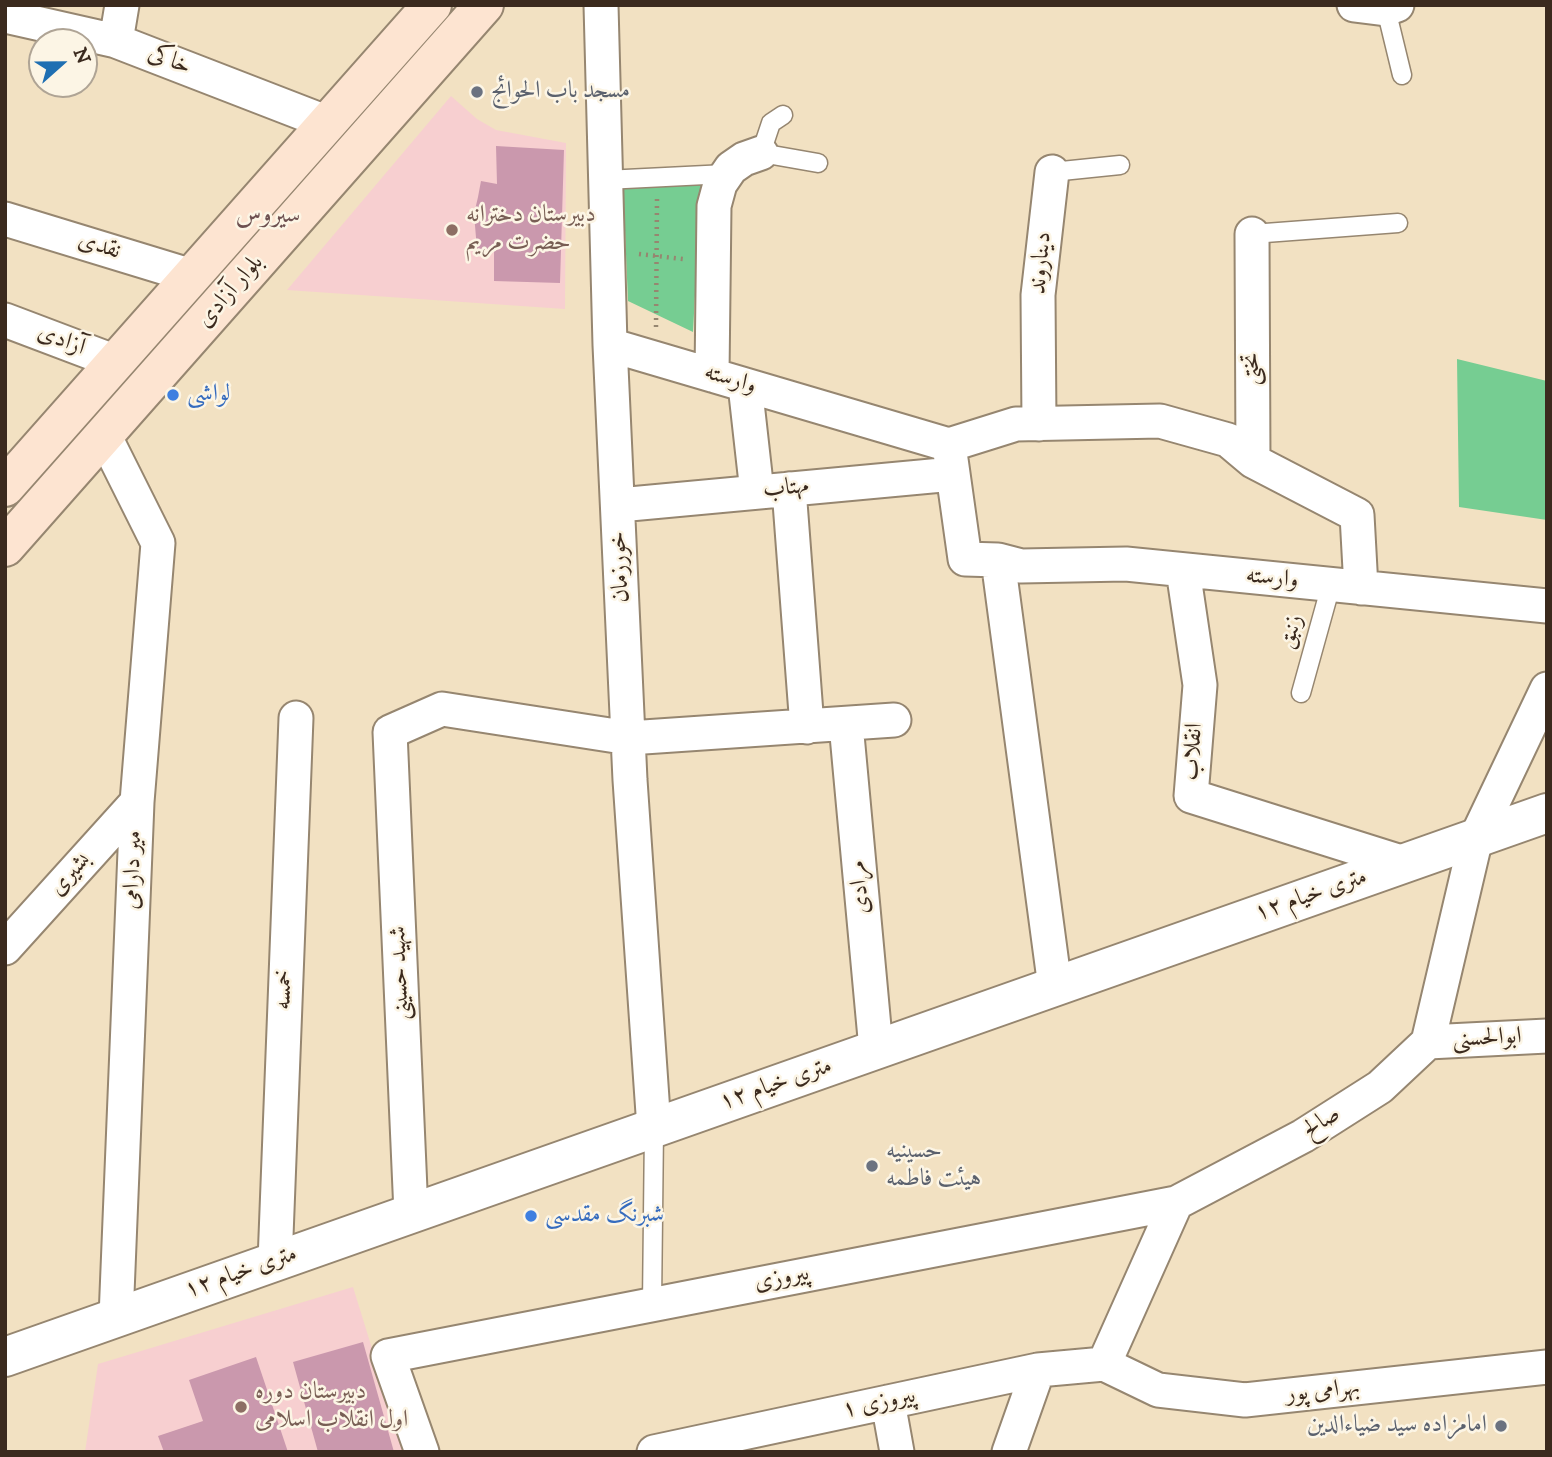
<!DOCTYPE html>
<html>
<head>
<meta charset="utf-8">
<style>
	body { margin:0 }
	#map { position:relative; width:1552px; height:1457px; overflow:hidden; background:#f2e1c2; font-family:"IM FELL DW Pica",serif }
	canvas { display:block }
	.frame { position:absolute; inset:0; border:7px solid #3b2a1e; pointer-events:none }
	.north { position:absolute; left:28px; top:28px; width:70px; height:70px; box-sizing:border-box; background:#fcf5e5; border:2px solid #afa495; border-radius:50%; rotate:69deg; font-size:19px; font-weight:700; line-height:28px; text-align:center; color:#3b2a1e }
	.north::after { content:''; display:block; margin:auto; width:24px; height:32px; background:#1f6fb2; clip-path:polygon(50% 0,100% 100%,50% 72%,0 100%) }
</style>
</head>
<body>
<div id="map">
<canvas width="1552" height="1457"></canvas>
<div class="frame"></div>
<div class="north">N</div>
</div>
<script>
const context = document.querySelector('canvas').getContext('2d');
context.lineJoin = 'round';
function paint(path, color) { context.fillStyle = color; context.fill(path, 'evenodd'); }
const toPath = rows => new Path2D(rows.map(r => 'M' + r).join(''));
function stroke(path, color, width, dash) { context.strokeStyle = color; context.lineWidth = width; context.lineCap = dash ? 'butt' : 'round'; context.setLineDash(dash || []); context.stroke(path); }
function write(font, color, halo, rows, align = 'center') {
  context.font = font + ' "IM FELL DW Pica",Amiri,serif'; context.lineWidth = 5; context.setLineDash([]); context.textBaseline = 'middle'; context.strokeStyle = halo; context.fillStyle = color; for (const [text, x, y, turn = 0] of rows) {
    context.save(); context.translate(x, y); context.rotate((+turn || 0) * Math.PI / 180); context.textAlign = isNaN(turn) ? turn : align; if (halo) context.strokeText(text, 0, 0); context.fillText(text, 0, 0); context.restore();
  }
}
paint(toPath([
	[451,96,477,119,496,130,566,143,565,309,287,290],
	[353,1287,404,1452,85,1452,98,1364]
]), '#f7cfd0');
paint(toPath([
	[701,183,693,332,628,301,623,184],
	[1457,359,1547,381,1547,520,1459,507]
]), '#76cd92');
paint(toPath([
	[496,146,564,150,560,283,494,281,494,249,477,249,474,214,478,197,481,181,497,184],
	[363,1342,394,1452,318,1452,293,1362],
	[256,1357,288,1452,164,1452,158,1436,203,1421,189,1380]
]), '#ca98ad');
const service = toPath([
	[1386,9,1402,75],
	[783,115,771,123,761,153,818,163],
	[1052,172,1120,165],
	[605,180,726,174],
	[1252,234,1398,223],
	[1301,693,1331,585],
	[652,1304,654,1128]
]);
const minor = toPath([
	[601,5,610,345,630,780,654,1128],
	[1354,5,1386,9,1397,5],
	[5,16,116,41,328,123],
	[116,41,122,5],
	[5,219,192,276],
	[1252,234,1253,461],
	[5,320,116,362],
	[610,345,949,445],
	[712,375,714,206,720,184,731,168,744,159,761,153],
	[745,385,757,492],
	[1039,424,1038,295,1052,172],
	[104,435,158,543,137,802,116,1318],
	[949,445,965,559,998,560,1021,566,1126,564,1547,606],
	[949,445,1016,424,1160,421,1228,440,1253,461,1357,515,1361,588],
	[789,489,807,727],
	[619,505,953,474],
	[998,560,1055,987],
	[1183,570,1200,685,1191,796,1404,863],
	[846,724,876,1049],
	[5,948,137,802],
	[1428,1042,1547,1036],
	[411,1213,390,732,442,709,629,738,894,720],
	[275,1262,296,718],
	[1104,1364,1176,1203,1303,1136,1380,1087,1428,1042,1476,838,1547,689],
	[1104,1364,1158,1390,1245,1400,1547,1367],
	[888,1402,897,1452],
	[422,1452,388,1356,1176,1203],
	[654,1452,1038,1370,1104,1364],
	[1009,1452,1038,1370]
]);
const tertiary = toPath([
	[5,1357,1547,813]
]);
const secondary = toPath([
	[5,487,432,5],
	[5,547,484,5]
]);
stroke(service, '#968670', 21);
stroke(minor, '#968670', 37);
stroke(tertiary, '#968670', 42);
stroke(secondary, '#968670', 42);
stroke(toPath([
	[639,254,683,259],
	[656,327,657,199]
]), '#968670', 4.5, [2, 5]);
stroke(service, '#fff', 18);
stroke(minor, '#fff', 33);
stroke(tertiary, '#fff', 38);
stroke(secondary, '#fde4d1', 38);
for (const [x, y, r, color] of [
	[477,92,7,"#6b7280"],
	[452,230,7,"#8d6e63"],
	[173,395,7,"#3f7fe0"],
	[872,1166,7,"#6b7280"],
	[531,1216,7,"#3f7fe0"],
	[241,1407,7,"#8d6e63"],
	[1501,1426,7,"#6b7280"]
]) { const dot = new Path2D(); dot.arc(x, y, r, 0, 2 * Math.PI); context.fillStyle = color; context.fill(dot); stroke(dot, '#fcf5e5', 2.5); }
write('24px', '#3b2a1e', '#fcf5e5', [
	["خاکی",169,61,21],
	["نقدی",99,247,17],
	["دیناروند",1042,263,-85],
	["بلوار آزادی",231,292,-49],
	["آزادی",61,341,21],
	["تختی",1253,369,-90],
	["وارسته",730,380,17],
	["مهتاب",786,489,-5],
	["خورزمان",621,567,-93],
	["وارسته",1272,579,6],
	["زنبق",1292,632,-74],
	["انقلاب",1194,752,-86],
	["میر دارامی",134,870,-88],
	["بشیری",71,875,-48],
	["مرادی",861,887,-95],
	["۱۲ متری خیام",1311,896,-19],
	["شهید حسینی",401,973,-92],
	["خمسه",285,990,-88],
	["ابوالحسنی",1487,1039,-3],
	["۱۲ متری خیام",776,1085,-19],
	["صالح",1322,1123,-32],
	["۱۲ متری خیام",241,1273,-19],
	["پیروزی",782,1279,-11],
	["بهرامی پور",1323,1392,-6],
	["پیروزی ۱",879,1404,-12]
]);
write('24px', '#5b616d', '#fcf5e5', [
	["مسجد باب الحوائج",491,92],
	["حسینیه",886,1152],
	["هیئت فاطمه",886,1180],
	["امامزاده سید ضیاءالدین",1487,1426,"right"]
], 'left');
write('24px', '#785e54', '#fcf5e5', [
	["دبیرستان دخترانه",466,216],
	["حضرت مریم",466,244],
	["دبیرستان دوره",255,1393],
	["اول انقلاب اسلامی",255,1421]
], 'left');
write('24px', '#366cbe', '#fcf5e5', [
	["لواشی",187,395],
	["شبرنگ مقدسی",545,1216]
], 'left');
write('26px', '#6d5050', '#fcf5e5', [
	["سیروس",268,217]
]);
</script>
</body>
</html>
